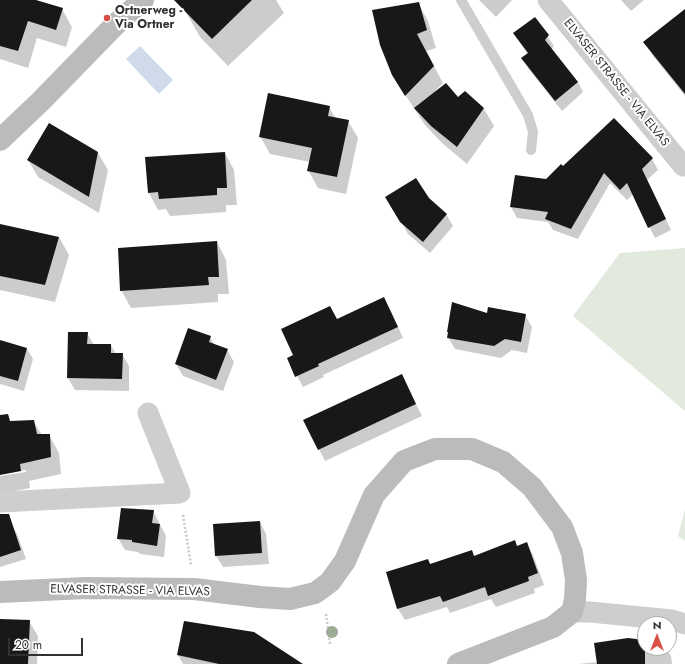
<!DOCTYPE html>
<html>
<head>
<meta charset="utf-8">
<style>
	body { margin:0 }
	#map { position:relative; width:685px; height:664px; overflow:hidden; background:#fff; font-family:Jost,sans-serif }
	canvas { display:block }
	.north { position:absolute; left:637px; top:616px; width:40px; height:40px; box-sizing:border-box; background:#fff; border:1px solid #adadad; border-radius:50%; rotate:0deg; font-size:11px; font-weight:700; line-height:16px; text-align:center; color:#313131 }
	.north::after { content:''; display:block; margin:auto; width:14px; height:18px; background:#d75144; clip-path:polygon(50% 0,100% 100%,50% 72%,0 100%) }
	.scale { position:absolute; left:8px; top:638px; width:75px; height:18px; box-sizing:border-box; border:2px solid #313131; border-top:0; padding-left:5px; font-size:12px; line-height:14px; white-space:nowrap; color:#313131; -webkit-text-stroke:3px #fff; paint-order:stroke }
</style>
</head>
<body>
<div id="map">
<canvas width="685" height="664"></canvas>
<div class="north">N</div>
<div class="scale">20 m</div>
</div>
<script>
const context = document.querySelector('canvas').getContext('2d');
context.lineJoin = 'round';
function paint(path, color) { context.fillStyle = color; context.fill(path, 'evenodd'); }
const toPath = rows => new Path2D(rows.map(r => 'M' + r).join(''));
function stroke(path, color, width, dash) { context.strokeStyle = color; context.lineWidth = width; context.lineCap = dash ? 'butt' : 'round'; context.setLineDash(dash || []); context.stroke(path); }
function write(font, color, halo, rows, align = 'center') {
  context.font = font + ' Jost,sans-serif'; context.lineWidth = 4; context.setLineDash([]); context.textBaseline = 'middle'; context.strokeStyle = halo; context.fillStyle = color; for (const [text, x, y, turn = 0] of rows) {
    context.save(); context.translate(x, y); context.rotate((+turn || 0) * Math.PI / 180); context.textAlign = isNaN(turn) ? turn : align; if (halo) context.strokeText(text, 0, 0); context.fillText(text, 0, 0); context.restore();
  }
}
paint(toPath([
	[685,248,685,411,573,316,620,253],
	[685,509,685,541,678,536]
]), '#e2e9dd');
paint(toPath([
	[140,46,173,80,159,94,126,59]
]), '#cfdbea');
paint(toPath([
	[0,0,32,0,62,9,72,27,66,47,37,38,28,68,0,59],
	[193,0,276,0,284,13,228,66,200,37,184,9],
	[479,0,512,0,496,17],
	[621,0,644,0,631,11],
	[418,3,428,21,436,48,426,51,443,83,435,91,458,99,465,92,484,109,494,126,467,164,442,143,425,125,404,93],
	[685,13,685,96,653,56,645,42],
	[535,18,554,46,551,49,578,82,583,92,562,111,528,68,523,58,528,54,514,34],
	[329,107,336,119,348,121,358,138,346,194,318,188,308,170,310,162,270,154,260,136],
	[98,153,108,170,99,213,38,177,28,160],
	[225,153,234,170,237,205,226,205,226,212,170,216,166,209,158,210,149,193],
	[652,159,658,170,647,180,671,230,655,238,633,194,627,200,610,183,578,239,553,230,548,222,517,218,511,207,563,168],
	[387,197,428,199,446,214,453,226,430,253,408,234],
	[0,225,59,237,69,255,55,302,0,290],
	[217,242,226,260,229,294,218,294,218,302,131,308,121,290],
	[390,309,403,338,323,375,324,377,303,387,288,359,294,356,337,320],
	[488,314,525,315,532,327,527,353,512,350,501,358,455,349,448,337,449,334,448,332],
	[87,333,94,345,111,345,116,354,122,354,129,366,129,391,75,390,68,378],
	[210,337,215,346,227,350,234,362,223,391,183,376,176,364],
	[0,341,27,349,33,359,24,391,0,384],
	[402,376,422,416,325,461,319,449],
	[33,421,42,435,49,435,59,453,61,474,29,481,30,488,0,494,0,476,26,472,26,470,0,474,0,423],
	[153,511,166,536,164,557,140,554,138,552,125,550,118,538],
	[260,522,266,534,269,564,223,567,216,556],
	[0,524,12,525,17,534,26,559,0,567],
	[526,543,533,555,544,585,534,589,535,593,496,607,491,599,450,613,447,607,405,620,398,609,430,565,471,551,474,556,517,547],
	[0,620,29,621,38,636,37,664,0,664],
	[645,641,645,648,666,648,671,656,672,664,578,664,598,662],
	[178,655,301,664,183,664]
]), '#0003');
paint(toPath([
	[0,0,36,0,63,8,56,30,28,21,18,51,0,46],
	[174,0,252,0,212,39],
	[419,2,427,30,417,34,434,66,405,96,392,75,380,45,372,10],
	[685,9,685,94,643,42],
	[535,17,549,35,545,40,578,82,555,101,521,58,528,53,513,33],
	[446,83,458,97,465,91,484,108,457,147,431,126,414,108],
	[268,93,330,106,328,116,349,120,337,177,307,171,312,148,259,137],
	[614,118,653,158,642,169,666,219,648,228,627,183,620,190,604,173,571,229,545,219,548,212,510,207,515,175,546,179,561,164,563,166],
	[49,123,98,152,89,197,27,160],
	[225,152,227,188,217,188,217,195,159,199,158,192,148,193,145,157],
	[416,178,429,198,447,214,423,242,400,222,385,197],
	[0,224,59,237,45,285,0,276],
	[217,241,219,277,208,277,209,285,120,291,118,248],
	[384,297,398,327,318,364,319,366,295,377,287,358,293,355,281,329,330,306,337,319],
	[452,302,487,313,488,307,526,314,521,342,505,339,494,346,447,338,448,332,447,332],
	[188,328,211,336,209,342,228,349,216,380,175,364],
	[68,332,88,332,87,344,111,344,111,353,123,353,122,379,67,378],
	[0,340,27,348,18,381,0,376],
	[402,374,416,404,318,450,303,420],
	[8,414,10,421,34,420,37,434,50,434,51,457,20,464,21,471,0,475,0,415],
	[121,508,154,510,152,523,160,524,157,546,132,542,132,540,117,539],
	[0,514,9,514,21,550,0,557],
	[260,521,262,553,215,556,213,524],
	[515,540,517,546,527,542,538,573,528,577,529,581,488,596,485,587,443,602,440,596,397,609,386,572,428,559,430,564,472,550,474,556],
	[0,619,30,620,28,664,0,664],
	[184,621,254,632,303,664,219,664,177,655],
	[628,638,645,640,645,664,597,664,594,643]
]), '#181818');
stroke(toPath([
	[183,515,191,565],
	[326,614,330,644]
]), '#c8c8c8', 2.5, [2, 2]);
stroke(toPath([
	[461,0,528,115,533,132,531,150]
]), '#cecece', 10);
stroke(toPath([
	[548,0,683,166],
	[0,502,180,493,148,413],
	[572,612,590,612,672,620,685,624]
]), '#cecece', 21);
stroke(toPath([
	[0,140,41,101,116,24,143,0],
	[0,592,86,588,194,589,260,597,290,599,315,593,330,582,345,561,374,495,404,461,435,449,472,449,503,462,532,487,562,527,572,553,576,580,575,599,572,612,553,627,458,664]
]), '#bbb', 22);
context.fillStyle = '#9eac96';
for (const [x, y] of [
	[332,632]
]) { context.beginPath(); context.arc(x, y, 6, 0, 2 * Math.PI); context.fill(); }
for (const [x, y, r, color] of [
	[107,18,4,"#d75144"]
]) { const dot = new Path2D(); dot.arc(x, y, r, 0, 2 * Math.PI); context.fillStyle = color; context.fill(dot); stroke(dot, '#fff', 1.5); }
write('bold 12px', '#313131', '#fff', [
	["Ortnerweg -",115,11],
	["Via Ortner",115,25]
], 'left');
write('12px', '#313131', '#fff', [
	["ELVASER STRASSE - VIA ELVAS",616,83,51],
	["ELVASER STRASSE - VIA ELVAS",130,591,1]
]);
</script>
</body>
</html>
